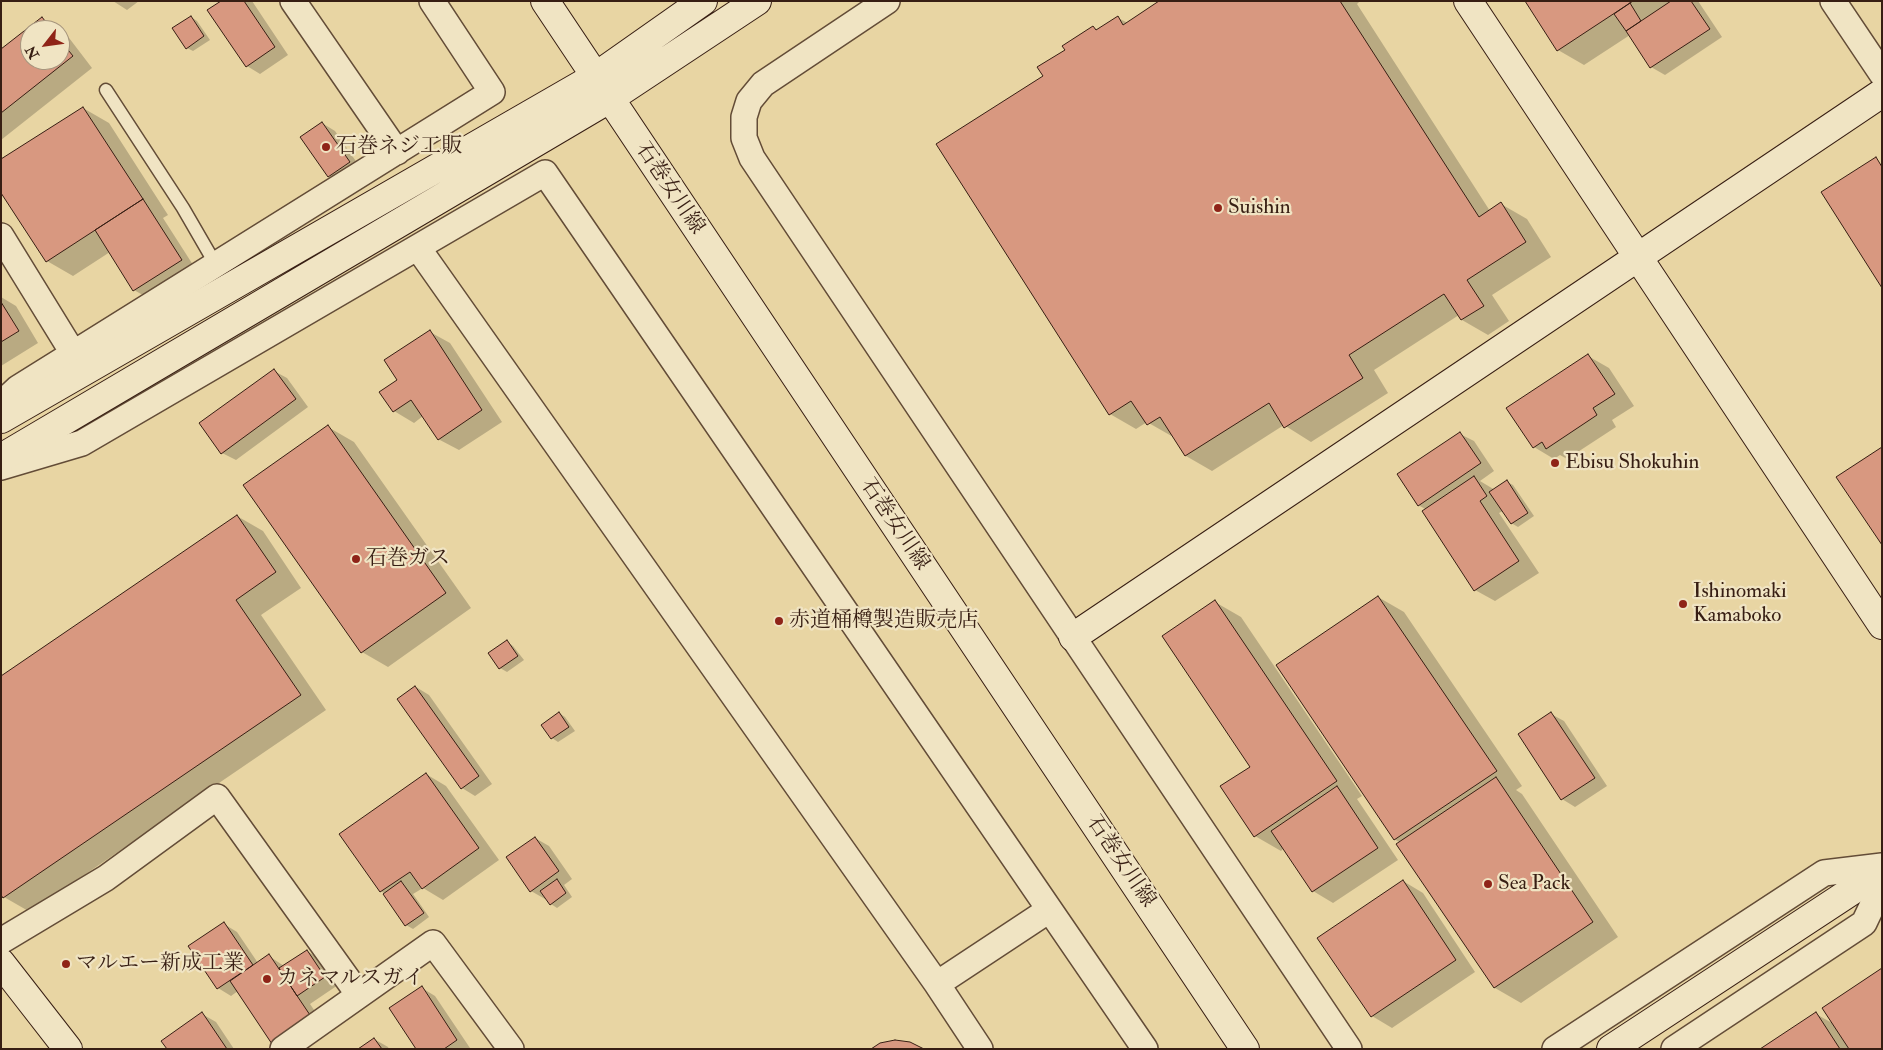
<!DOCTYPE html>
<html>
<head>
<meta charset="utf-8">
<style>
	body { margin:0 }
	#map { position:relative; width:1883px; height:1050px; overflow:hidden; background:#e8d5a3; font-family:"IM FELL Double Pica",serif }
	canvas { display:block }
	.frame { position:absolute; inset:0; border:2px solid #371e13; pointer-events:none }
	.north { position:absolute; left:20px; top:20px; width:50px; height:50px; box-sizing:border-box; background:#f0e4c3; border:1px solid #a6957d; border-radius:50%; rotate:240deg; font-size:14px; font-weight:700; line-height:20px; text-align:center; color:#371e13 }
	.north::after { content:''; display:block; margin:auto; width:18px; height:22px; background:#8f2418; clip-path:polygon(50% 0,100% 100%,50% 72%,0 100%) }
</style>
</head>
<body>
<div id="map">
<canvas width="1883" height="1050"></canvas>
<div class="frame"></div>
<div class="north">N</div>
</div>
<script>
const context = document.querySelector('canvas').getContext('2d');
context.lineJoin = 'round';
function paint(path, color) { context.fillStyle = color; context.fill(path, 'evenodd'); }
const toPath = rows => new Path2D(rows.map(r => 'M' + r).join(''));
function stroke(path, color, width, dash) { context.strokeStyle = color; context.lineWidth = width; context.lineCap = dash ? 'butt' : 'round'; context.setLineDash(dash || []); context.stroke(path); }
function write(font, color, halo, rows, align = 'center') {
  context.font = font + ' "IM FELL Double Pica","Noto Serif JP",serif'; context.lineWidth = 4.5; context.setLineDash([]); context.textBaseline = 'middle'; context.strokeStyle = halo; context.fillStyle = color; for (const [text, x, y, turn = 0] of rows) {
    context.save(); context.translate(x, y); context.rotate((+turn || 0) * Math.PI / 180); context.textAlign = isNaN(turn) ? turn : align; if (halo) context.strokeText(text, 0, 0); context.fillText(text, 0, 0); context.restore();
  }
}
paint(toPath([
	[113,1,139,1,127,10],
	[223,1,252,1,288,55,260,74,247,66],
	[1162,1,1360,1,1357,4,1490,211,1501,204,1527,219,1551,257,1492,295,1509,321,1488,335,1462,320,1459,315,1374,370,1388,393,1311,442,1284,425,1212,471,1186,456,1175,438,1147,422,1136,429,1110,414,1044,76,1066,50,1093,27,1098,30,1118,18,1128,23],
	[1526,1,1698,1,1722,37,1665,75,1651,67,1630,35,1584,65,1558,50],
	[191,17,197,21,210,40,193,51,187,48],
	[42,19,63,30,92,68,1,140,1,51],
	[30,30,60,30,60,60,30,60],
	[83,108,109,123,168,215,163,218,195,268,148,298,134,290,110,252,73,276,47,261],
	[322,123,335,131,362,170,343,184,329,176,302,137],
	[1,297,16,306,38,343,1,366],
	[430,332,450,343,502,422,459,450,438,439,423,416,414,423,394,411,399,380],
	[1588,356,1609,368,1634,406,1612,420,1616,427,1567,459,1560,455,1554,459,1534,447],
	[274,371,287,378,308,407,236,460,222,453],
	[328,427,354,442,471,608,388,667,362,652],
	[1460,434,1474,441,1494,471,1480,481,1495,490,1507,482,1513,485,1534,516,1518,527,1511,523,1503,511,1499,513,1539,573,1495,601,1475,590,1427,510,1418,505],
	[237,516,263,531,301,588,261,615,326,710,30,912,4,897],
	[1378,597,1404,612,1522,786,1516,790,1522,794,1618,937,1521,1003,1495,988,1401,843,1394,839],
	[1215,602,1241,617,1362,796,1357,799,1398,860,1333,903,1313,891,1284,848,1281,851,1255,836,1252,767],
	[507,642,513,646,524,660,507,672,500,668,490,654],
	[416,687,429,695,492,784,475,796,462,788],
	[559,713,565,717,575,731,558,742,552,738,543,725],
	[1551,714,1564,721,1607,786,1575,807,1562,799],
	[426,774,446,786,499,860,443,900,423,888,413,894,429,917,413,929,406,925,385,894,381,891,341,834],
	[535,838,549,846,572,879,564,885,572,897,557,908,551,904,546,898,545,899,531,891],
	[1403,881,1423,893,1475,972,1392,1028,1372,1016],
	[224,924,237,932,258,963,269,956,284,966,307,951,320,959,338,985,310,1004,325,1026,238,991,231,996,218,988],
	[422,988,435,996,470,1048,418,1049],
	[202,1014,216,1022,234,1049,168,1049],
	[1816,1014,1834,1024,1882,1049,1762,1049],
	[374,1039,388,1047,389,1049,360,1049]
]), '#0003');
const building = toPath([
	[221,1,244,1,275,47,246,67,207,10,221,1],
	[1159,1,1340,1,1479,217,1501,202,1526,242,1467,280,1484,306,1461,320,1444,294,1349,355,1363,378,1284,428,1269,403,1185,456,1160,417,1147,425,1131,401,1109,415,936,144,1043,76,1037,67,1065,50,1062,46,1093,26,1096,30,1118,16,1123,25,1159,1],
	[1525,1,1633,1,1557,51,1525,1],
	[1671,1,1691,1,1710,29,1650,68,1626,31,1671,1],
	[1630,3,1641,21,1626,31,1614,14,1630,3],
	[191,16,204,36,186,49,172,28,191,16],
	[42,17,52,30,30,30,30,60,60,60,60,40,73,56,1,113,1,49,42,17],
	[83,107,143,199,46,262,1,193,1,159,83,107],
	[322,122,350,162,328,177,300,137,322,122],
	[1876,157,1882,167,1882,288,1821,192,1876,157],
	[143,199,182,260,133,291,95,230,143,199],
	[1,302,19,331,1,342,1,302],
	[430,330,482,410,438,440,411,400,393,412,379,392,397,380,384,360,430,330],
	[1588,354,1615,394,1593,408,1597,415,1546,449,1542,442,1533,448,1506,408,1588,354],
	[274,369,296,399,221,454,199,423,274,369],
	[328,425,446,593,361,653,243,485,328,425],
	[1460,432,1481,463,1418,506,1397,474,1460,432],
	[1882,447,1882,545,1836,477,1882,447],
	[1474,476,1487,496,1480,501,1519,561,1474,591,1422,511,1474,476],
	[1507,480,1528,513,1511,524,1489,492,1507,480],
	[237,515,276,572,236,600,301,695,3,898,1,895,1,676,237,515],
	[1378,596,1497,771,1394,840,1276,665,1378,596],
	[1215,600,1337,781,1254,837,1220,786,1250,767,1162,636,1215,600],
	[507,640,518,656,499,669,488,653,507,640],
	[415,686,479,776,461,789,397,699,415,686],
	[559,712,569,727,551,739,541,725,559,712],
	[1551,712,1595,778,1561,800,1518,734,1551,712],
	[426,773,479,848,422,889,410,872,380,892,339,834,426,773],
	[1496,777,1593,922,1494,988,1396,844,1496,777],
	[1337,786,1378,848,1312,892,1271,831,1337,786],
	[535,837,559,871,530,892,506,857,535,837],
	[557,879,566,893,550,905,540,891,557,879],
	[1403,880,1456,960,1371,1017,1317,938,1403,880],
	[401,881,424,913,405,926,383,894,401,881],
	[224,922,253,965,217,989,188,946,224,922],
	[307,950,325,977,297,996,279,968,307,950],
	[269,954,312,1018,272,1044,230,981,269,954],
	[1882,968,1882,1049,1849,1049,1822,1008,1882,968],
	[422,986,457,1040,444,1049,416,1049,389,1008,422,986],
	[202,1012,227,1049,167,1049,161,1041,202,1012],
	[1816,1012,1840,1049,1760,1049,1816,1012],
	[374,1038,382,1049,358,1049,374,1038],
	[895,1040,910,1042,924,1049,871,1049,880,1043,895,1040]
]);
paint(building, '#d89880');
stroke(building, '#371e13', 1);
const lane = toPath([
	[106,90,183,208,216,265]
]);
const street = toPath([
	[293,1,397,152],
	[887,1,763,84,749,101,744,117,744,138,752,158,1349,1049],
	[1833,1,1882,74],
	[1,236,73,353],
	[418,248,937,984,980,1049],
	[1,404,18,388,492,92,432,1],
	[1,467,82,443,545,173,1145,1049],
	[1,941,106,878,217,797,359,995],
	[937,984,1049,910],
	[283,1049,433,943,511,1049],
	[1555,1049,1824,873,1882,866],
	[1674,1049,1864,923,1882,885]
]);
const secondary = toPath([
	[545,1,1245,1049],
	[1468,1,1882,625],
	[1,419,595,77,703,1],
	[1,458,609,99,757,1],
	[1073,637,1882,93],
	[1,963,68,1049],
	[1611,1049,1882,871]
]);
stroke(lane, '#634c37', 15);
stroke(street, '#634c37', 28);
stroke(secondary, '#371e13', 30);
stroke(lane, '#f0e4c3', 12);
stroke(street, '#f0e4c3', 25);
stroke(secondary, '#f0e4c3', 28);
for (const [x, y, r, color] of [
	[326,147,5,"#8f2418"],
	[1218,208,5,"#8f2418"],
	[1555,463,5,"#8f2418"],
	[356,559,5,"#8f2418"],
	[1683,604,5,"#8f2418"],
	[779,621,5,"#8f2418"],
	[1488,884,5,"#8f2418"],
	[66,964,5,"#8f2418"],
	[267,979,5,"#8f2418"]
]) { const dot = new Path2D(); dot.arc(x, y, r, 0, 2 * Math.PI); context.fillStyle = color; context.fill(dot); stroke(dot, '#f0e4c3', 2); }
write('21px', '#371e13', '#f0e4c3', [
	["石巻ネジ工販",336,147],
	["Suishin",1228,208],
	["Ebisu Shokuhin",1565,463],
	["石巻ガス",366,559],
	["Ishinomaki",1693,592],
	["Kamaboko",1693,616],
	["赤道桶樽製造販売店",789,621],
	["Sea Pack",1498,884],
	["マルエー新成工業",76,964],
	["カネマルスガイ",277,979]
], 'left');
write('21px', '#371e13', '#f0e4c3', [
	["石巻女川線",669,189,56],
	["石巻女川線",894,525,56],
	["石巻女川線",1120,862,56]
]);
</script>
</body>
</html>
